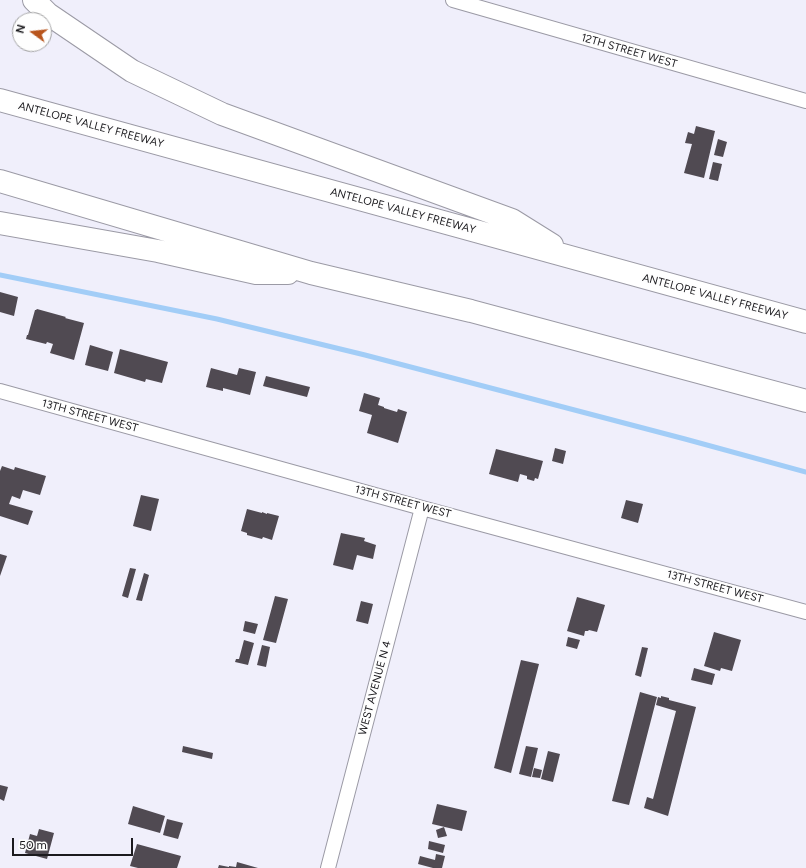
<!DOCTYPE html>
<html>
<head>
<meta charset="utf-8">
<style>
	body { margin:0 }
	#map { position:relative; width:806px; height:868px; overflow:hidden; background:#f0effb; font-family:Figtree,sans-serif }
	canvas { display:block }
	.north { position:absolute; left:12px; top:12px; width:40px; height:40px; box-sizing:border-box; background:#fefefe; border:1px solid #a3a3a4; border-radius:50%; rotate:285deg; font-size:11px; font-weight:700; line-height:16px; text-align:center; color:#1b1a1e }
	.north::after { content:''; display:block; margin:auto; width:14px; height:18px; background:#b8551d; clip-path:polygon(50% 0,100% 100%,50% 72%,0 100%) }
	.scale { position:absolute; left:12px; top:838px; width:121px; height:18px; box-sizing:border-box; border:2px solid #1b1a1e; border-top:0; padding-left:5px; font-size:12px; line-height:14px; white-space:nowrap; color:#1b1a1e; -webkit-text-stroke:3px #fefefe; paint-order:stroke }
</style>
</head>
<body>
<div id="map">
<canvas width="806" height="868"></canvas>
<div class="north">N</div>
<div class="scale">50 m</div>
</div>
<script>
const context = document.querySelector('canvas').getContext('2d');
context.lineJoin = 'round';
const toPath = rows => new Path2D(rows.map(r => 'M' + r).join(''));
function stroke(path, color, width, dash) { context.strokeStyle = color; context.lineWidth = width; context.lineCap = dash ? 'butt' : 'round'; context.setLineDash(dash || []); context.stroke(path); }
function paint(path, color) { context.fillStyle = color; context.fill(path, 'evenodd'); }
function write(font, color, halo, rows, align = 'center') {
  context.font = font + ' Figtree,sans-serif'; context.lineWidth = 4; context.setLineDash([]); context.textBaseline = 'middle'; context.strokeStyle = halo; context.fillStyle = color; for (const [text, x, y, turn = 0] of rows) {
    context.save(); context.translate(x, y); context.rotate((+turn || 0) * Math.PI / 180); context.textAlign = isNaN(turn) ? turn : align; if (halo) context.strokeText(text, 0, 0); context.fillText(text, 0, 0); context.restore();
  }
}
stroke(toPath([
	[0,275,217,319,365,355,685,439,806,472]
]), '#a2cdf7', 5);
paint(toPath([
	[696,126,715,131,704,178,684,173,692,144,685,143,688,132,694,134],
	[718,139,727,142,723,157,714,155],
	[713,162,722,164,718,181,709,179],
	[0,292,18,297,14,316,0,312],
	[37,309,66,317,65,318,84,323,74,360,50,353,53,344,47,342,46,344,26,339,27,335,28,335,35,310,36,310],
	[90,345,113,352,108,371,85,365],
	[120,349,168,362,162,383,146,379,145,382,114,373],
	[211,368,237,375,239,368,256,372,250,395,223,388,223,391,206,387],
	[266,376,310,387,307,397,263,386],
	[364,393,380,398,378,405,384,407,384,408,397,412,398,409,407,412,398,443,367,433,372,415,359,411],
	[555,448,566,451,563,464,552,461],
	[496,449,543,461,538,479,535,478,534,481,527,479,527,476,520,474,518,482,489,474],
	[2,466,14,470,15,467,46,476,40,495,23,490,20,499,12,496,9,504,33,511,28,525,0,516,0,471],
	[141,495,159,499,151,531,133,526],
	[626,500,643,504,638,523,621,518],
	[247,509,262,513,262,512,267,514,267,513,279,516,272,540,263,537,262,539,247,535,247,533,241,531],
	[341,533,365,538,364,541,376,545,373,559,357,555,353,570,333,565],
	[0,554,7,556,0,576],
	[130,568,136,569,128,598,122,596],
	[144,573,149,575,142,601,136,600],
	[275,596,288,599,276,643,263,640],
	[577,597,605,605,597,632,589,630,588,631,585,631,584,636,567,631],
	[361,601,373,604,368,624,356,621],
	[245,621,258,624,255,634,243,631],
	[714,632,741,640,732,671,721,668,720,671,704,666],
	[568,637,580,640,577,649,566,646],
	[244,640,254,643,248,665,235,662,236,659,239,659],
	[262,645,270,647,266,667,257,665],
	[642,647,648,648,641,677,635,675],
	[521,660,539,664,511,773,494,768],
	[694,668,715,674,712,685,691,680],
	[640,692,657,697,629,805,612,801],
	[661,696,669,698,669,700,696,707,668,816,644,808,647,797,653,799,676,711,656,705,658,697,661,698],
	[183,746,213,753,212,759,182,752],
	[526,746,538,748,531,777,519,774],
	[548,751,560,754,553,782,541,779],
	[534,768,542,770,540,778,532,777],
	[0,785,8,787,4,801,0,799],
	[437,804,467,811,462,831,432,824],
	[133,806,165,816,160,833,128,824],
	[167,819,183,823,178,839,163,835],
	[444,827,447,836,438,838,436,830],
	[39,829,54,833,47,859,25,853,30,834,37,836],
	[429,841,445,845,443,853,428,849],
	[137,844,181,856,177,868,138,868,130,866],
	[436,854,445,856,442,868,433,868,418,864,420,856,435,860],
	[237,862,258,868,218,868,219,865,229,867,229,866,236,867]
]), '#504a52');
const street = toPath([
	[453,0,806,101],
	[0,391,422,508,806,612],
	[328,868,422,508]
]);
const highway = toPath([
	[34,0,48,14,132,71,222,114,512,220,552,245],
	[0,100,806,322],
	[0,181,311,273,471,311,806,401],
	[0,223,158,251,256,273,288,273]
]);
stroke(street, '#9b9aa5', 16);
stroke(highway, '#9b9aa5', 24);
stroke(street, '#fff', 14);
stroke(highway, '#fff', 22);
write('11px', '#1b1a1e', '#fefefe', [
	["12TH STREET WEST",629,51,16],
	["ANTELOPE VALLEY FREEWAY",91,125,15],
	["ANTELOPE VALLEY FREEWAY",403,211,15],
	["ANTELOPE VALLEY FREEWAY",715,297,15],
	["13TH STREET WEST",90,416,15],
	["13TH STREET WEST",403,502,15],
	["13TH STREET WEST",715,587,15],
	["WEST AVENUE N 4",375,688,-75]
]);
</script>
</body>
</html>
